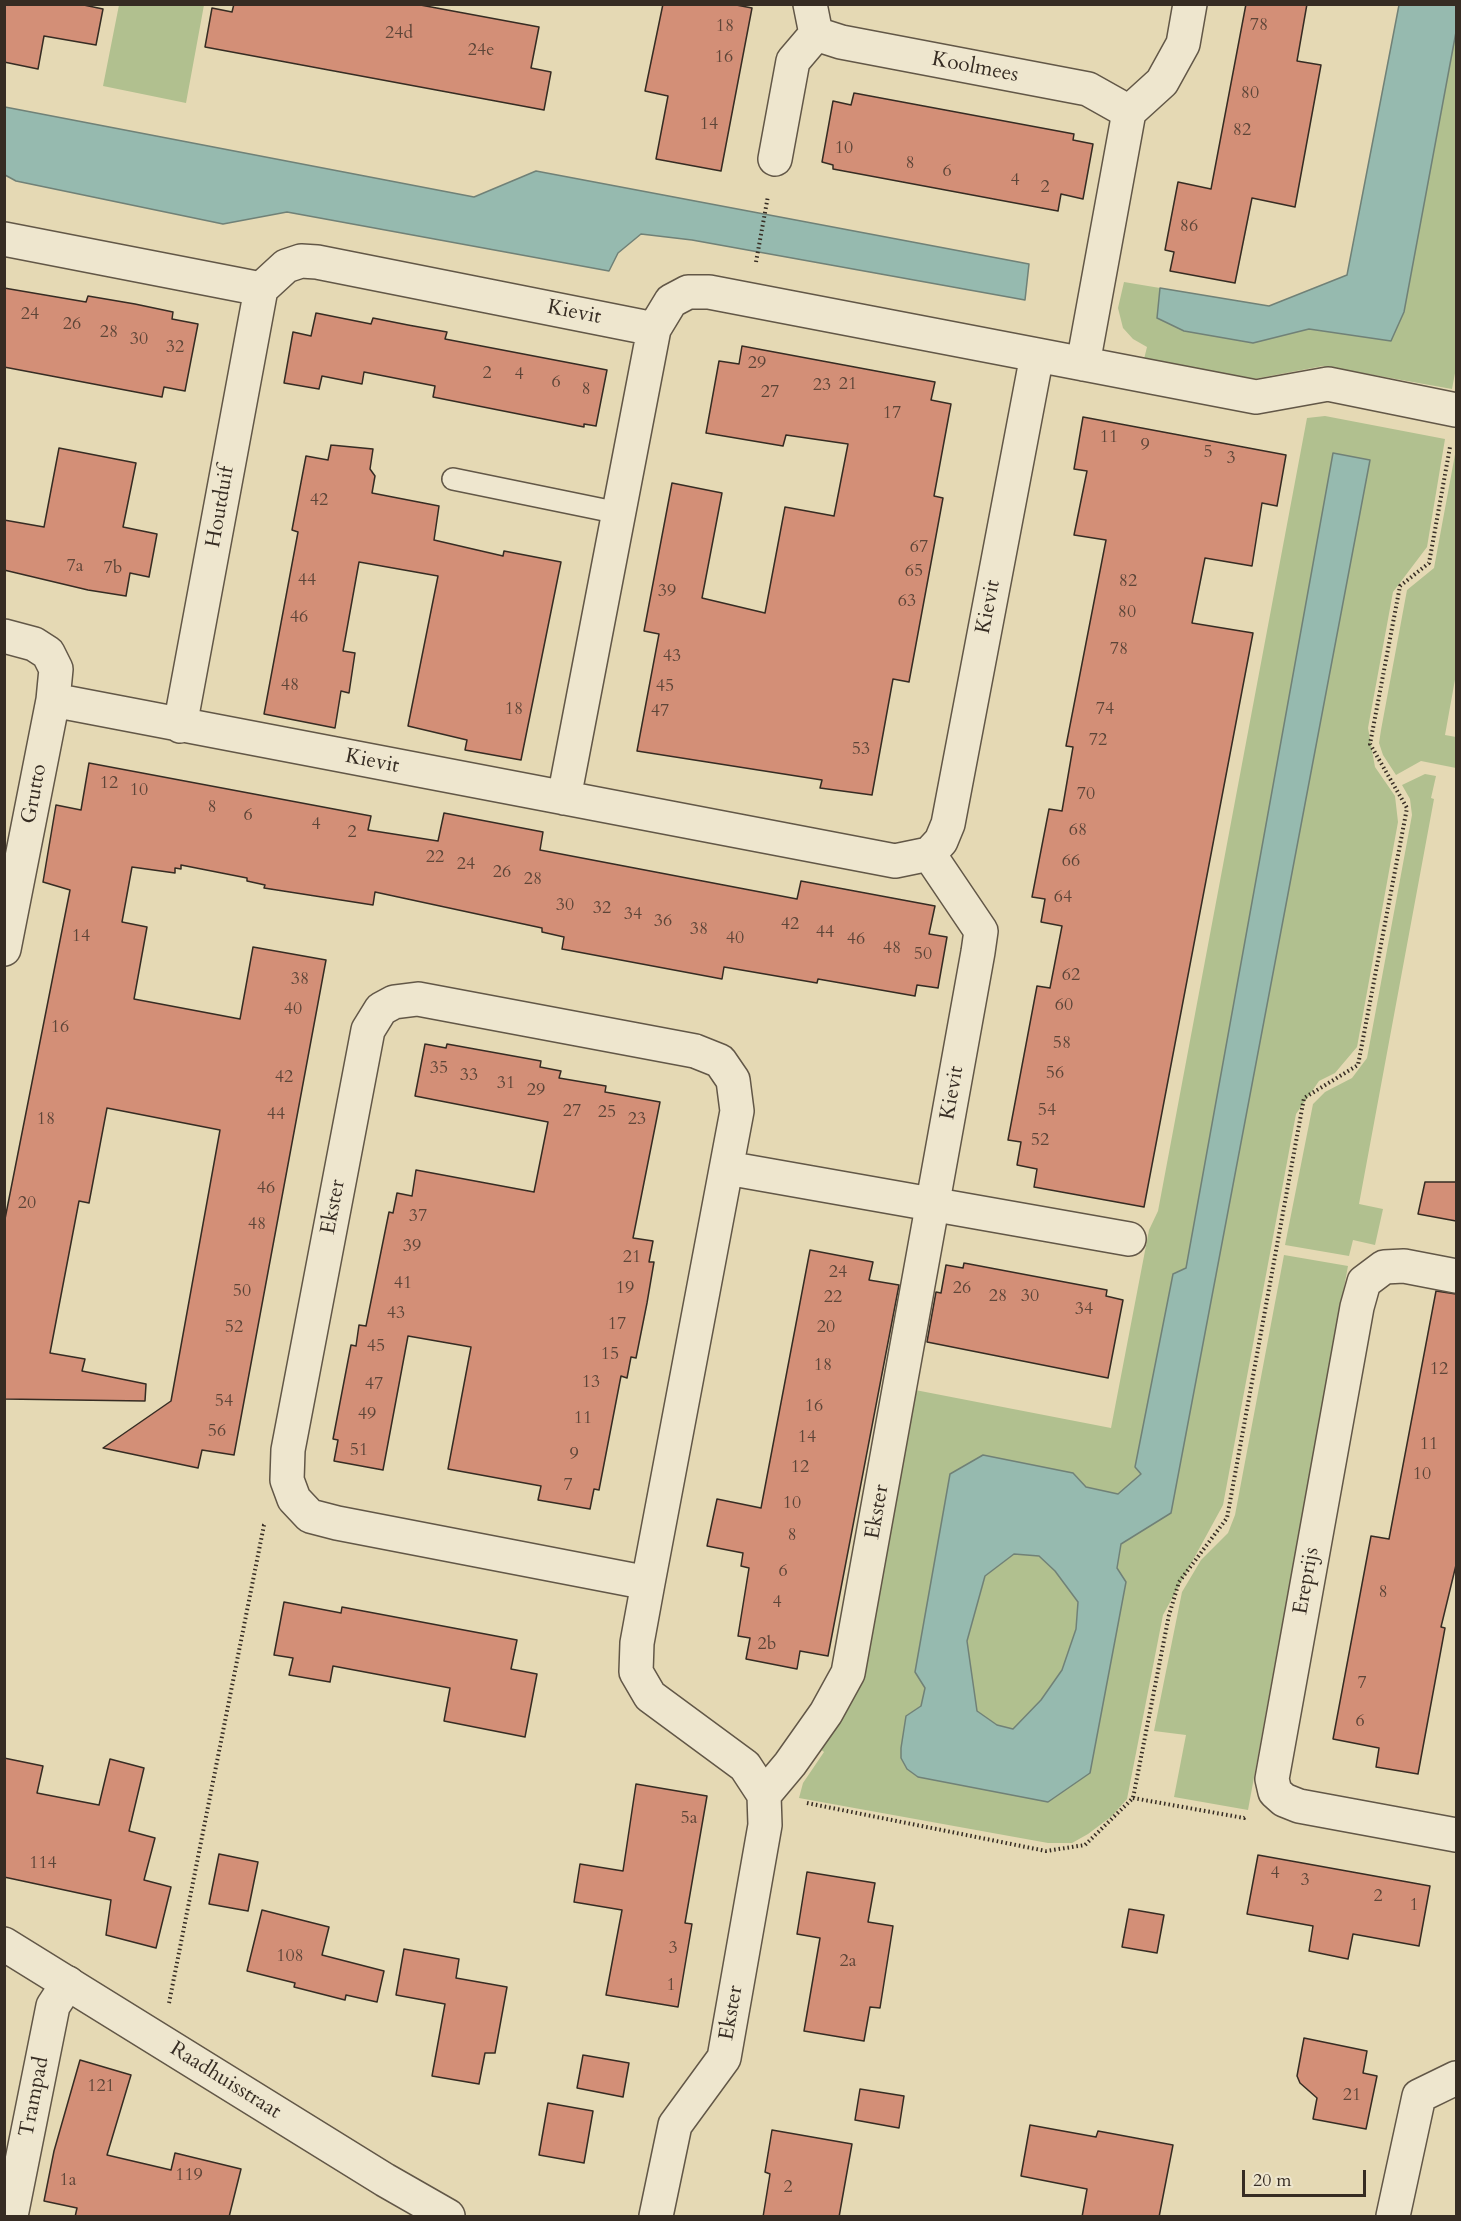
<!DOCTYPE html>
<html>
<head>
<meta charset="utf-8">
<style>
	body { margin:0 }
	#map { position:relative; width:1461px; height:2221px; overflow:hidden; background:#e5d9b4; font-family:Cardo,serif }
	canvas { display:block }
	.frame { position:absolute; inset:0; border:6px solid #362c23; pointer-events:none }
	.scale { position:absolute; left:1242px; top:2170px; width:124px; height:27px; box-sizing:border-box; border:3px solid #362c23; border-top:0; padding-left:8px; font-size:18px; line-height:21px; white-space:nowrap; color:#362c23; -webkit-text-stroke:4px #eee6ce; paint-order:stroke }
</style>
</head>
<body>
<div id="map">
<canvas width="1461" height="2221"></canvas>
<div class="frame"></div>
<div class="scale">20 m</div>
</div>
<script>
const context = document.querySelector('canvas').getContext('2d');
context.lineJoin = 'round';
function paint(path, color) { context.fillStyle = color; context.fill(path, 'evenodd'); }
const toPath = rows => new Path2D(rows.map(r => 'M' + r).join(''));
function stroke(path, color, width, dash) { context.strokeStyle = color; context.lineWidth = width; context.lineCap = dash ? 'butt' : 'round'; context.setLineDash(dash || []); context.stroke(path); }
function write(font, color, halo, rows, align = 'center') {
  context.font = font + ' Cardo,serif'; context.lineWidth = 5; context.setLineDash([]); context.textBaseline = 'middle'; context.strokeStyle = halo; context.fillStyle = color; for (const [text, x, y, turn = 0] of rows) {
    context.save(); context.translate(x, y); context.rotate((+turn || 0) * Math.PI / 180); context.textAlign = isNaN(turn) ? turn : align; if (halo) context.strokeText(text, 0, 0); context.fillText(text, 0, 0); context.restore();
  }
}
paint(toPath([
	[119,5,204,5,186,103,103,86],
	[1456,32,1456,368,1452,389,1323,366,1254,379,1144,359,1147,347,1133,339,1123,328,1118,308,1124,282,1160,288,1157,318,1253,343,1309,329,1391,341,1404,312],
	[1325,416,1445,439,1427,547,1393,592,1368,728,1375,767,1395,796,1398,822,1357,1047,1335,1073,1319,1081,1296,1114,1223,1505,1163,1615,1127,1799,1112,1816,1088,1834,1072,1843,1048,1843,799,1798,803,1783,824,1752,814,1744,910,1389,1111,1428,1149,1230,1158,1211,1307,418],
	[1369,460,1171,1513,1121,1543,1117,1568,1048,1802,918,1777,907,1769,901,1758,906,1716,921,1706,925,1688,915,1672,950,1474,1073,1473,1086,1487,1118,1494,1141,1474,1173,1274,1186,1268],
	[1456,449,1456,674,1445,735,1456,737,1456,768,1421,761,1396,775,1383,755,1379,743,1381,730,1407,590,1434,568],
	[1425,774,1436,776,1431,798,1434,799,1359,1204,1383,1209,1375,1245,1353,1240,1349,1256,1285,1245,1313,1104,1325,1092,1352,1078,1367,1058,1412,815,1410,799,1402,785],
	[1284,1255,1348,1266,1248,1810,1174,1797,1186,1735,1154,1731,1182,1592,1201,1560,1228,1533,1235,1515],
	[1014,1554,1039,1556,1055,1571,1078,1601,1076,1629,1062,1670,1041,1700,1013,1729,997,1725,977,1711,967,1641,985,1576]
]), '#b1c08f');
const water = toPath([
	[1399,5,1456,5,1456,32,1404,312,1391,341,1309,329,1253,343,1184,331,1157,318,1160,288,1269,306,1347,275,1399,5],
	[5,107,474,197,536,171,1029,264,1025,300,692,240,641,234,618,253,609,271,287,212,223,224,16,181,5,175,5,107],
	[1333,453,1370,460,1171,1513,1121,1544,1117,1568,1126,1582,1090,1773,1048,1802,918,1777,907,1769,901,1758,901,1748,906,1716,921,1706,925,1688,915,1672,950,1474,983,1455,1073,1473,1086,1487,1118,1494,1141,1474,1135,1467,1173,1274,1186,1268,1333,453],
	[1014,1554,1039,1556,1055,1571,1078,1602,1076,1629,1062,1670,1041,1700,1013,1729,997,1725,977,1711,967,1641,985,1576,1014,1554]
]);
paint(water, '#96baaf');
stroke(water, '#708177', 1.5);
const building = toPath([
	[4,4,79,4,103,9,96,45,44,36,38,69,4,62,4,4],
	[234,4,415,4,539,27,531,68,551,72,544,110,205,47,212,8,232,12,234,4],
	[663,4,731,4,752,8,721,171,656,159,668,96,645,91,663,4],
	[1246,4,1307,4,1297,61,1321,65,1295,207,1252,198,1235,283,1170,271,1174,252,1165,250,1178,182,1211,189,1246,4],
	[854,93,1074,134,1073,140,1093,144,1083,199,1061,194,1058,211,833,169,833,165,822,162,833,101,851,105,854,93],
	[4,288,86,302,88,296,135,304,173,312,172,319,198,324,185,391,164,387,162,397,4,367,4,288],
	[316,313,371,324,373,318,408,325,447,332,445,339,607,370,596,426,584,424,584,427,433,397,435,386,364,372,362,384,322,376,319,389,284,383,293,332,311,336,316,313],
	[742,346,935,382,931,400,951,404,934,496,943,498,909,682,893,679,872,795,820,788,822,780,637,751,659,634,644,631,672,483,722,493,702,598,765,613,785,507,834,516,848,444,786,435,783,446,706,433,719,361,739,364,742,346],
	[1083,417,1286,455,1277,506,1262,503,1252,566,1205,558,1192,623,1253,633,1144,1207,1034,1187,1037,1169,1017,1165,1021,1142,1008,1140,1037,986,1050,988,1062,926,1041,922,1045,899,1032,897,1049,809,1062,811,1073,747,1066,746,1106,540,1074,535,1087,471,1074,469,1083,417],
	[331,445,373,449,370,469,375,476,372,493,439,506,434,540,503,556,504,551,561,562,521,760,465,750,467,740,408,726,438,576,359,562,343,651,355,653,349,693,341,691,335,728,264,714,298,532,292,530,306,456,328,460,331,445],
	[59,448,136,463,123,527,157,534,149,577,130,573,126,596,88,590,4,570,4,520,44,527,59,448],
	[89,763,371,816,368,830,438,841,444,813,543,832,540,850,797,899,801,881,935,906,929,934,947,937,938,988,917,985,915,996,818,979,817,983,724,967,722,979,562,949,564,937,542,932,542,928,375,892,373,905,264,888,265,885,247,881,247,878,181,865,181,869,175,868,175,873,132,867,122,922,147,927,134,999,240,1019,253,947,326,960,234,1455,202,1450,198,1468,103,1448,171,1401,220,1130,107,1108,89,1203,79,1201,50,1353,85,1359,82,1371,146,1384,145,1401,4,1399,4,1224,70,890,43,882,56,805,81,810,89,763],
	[425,1044,446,1048,447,1044,541,1061,540,1067,561,1071,559,1078,606,1086,605,1092,660,1102,633,1238,653,1241,649,1262,654,1262,647,1303,636,1358,631,1357,627,1378,621,1376,599,1490,594,1489,590,1509,538,1500,541,1486,448,1469,471,1347,408,1336,383,1470,334,1461,338,1440,333,1439,351,1345,356,1346,359,1325,366,1326,389,1212,393,1213,397,1193,412,1196,416,1170,534,1192,548,1122,415,1096,425,1044],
	[1425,1182,1456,1182,1456,1221,1418,1214,1425,1182],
	[810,1250,873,1262,869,1280,899,1285,828,1656,800,1651,797,1669,746,1659,750,1638,738,1636,749,1568,741,1566,743,1553,707,1546,717,1499,761,1508,810,1250],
	[964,1263,1107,1290,1106,1296,1123,1300,1108,1378,927,1342,936,1292,941,1293,946,1265,963,1268,964,1263],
	[1436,1291,1456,1294,1456,1565,1441,1627,1445,1628,1418,1774,1376,1767,1379,1748,1333,1739,1371,1536,1389,1539,1436,1291],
	[284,1602,341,1613,342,1607,517,1640,511,1669,537,1674,525,1737,444,1721,450,1688,333,1666,330,1682,289,1675,293,1658,274,1655,284,1602],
	[4,1758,43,1766,37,1793,99,1805,110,1759,144,1768,129,1831,155,1838,144,1880,171,1887,156,1948,106,1935,111,1900,4,1877,4,1758],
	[636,1784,707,1796,685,1923,692,1924,678,2007,606,1995,622,1910,574,1902,580,1864,623,1871,636,1784],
	[219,1854,258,1862,248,1911,209,1904,219,1854],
	[1258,1855,1430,1886,1419,1946,1353,1934,1348,1959,1309,1951,1313,1926,1247,1914,1258,1855],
	[807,1872,875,1883,868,1922,893,1926,880,2008,870,2007,864,2041,804,2031,820,1938,797,1934,807,1872],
	[1129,1909,1164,1915,1157,1953,1122,1947,1129,1909],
	[262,1910,329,1927,322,1955,384,1971,377,2002,346,1995,345,2000,294,1987,295,1983,247,1971,262,1910],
	[404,1949,459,1959,456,1978,507,1987,495,2053,485,2053,479,2084,432,2076,445,2004,396,1995,404,1949],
	[1304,2038,1367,2051,1363,2073,1377,2076,1366,2129,1313,2119,1317,2098,1300,2083,1297,2076,1304,2038],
	[583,2055,629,2063,623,2097,577,2088,583,2055],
	[80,2060,131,2075,107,2155,171,2170,175,2153,241,2169,229,2217,75,2217,77,2208,44,2201,54,2151,80,2060],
	[860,2089,904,2096,899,2128,855,2120,860,2089],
	[548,2103,593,2111,584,2163,539,2155,548,2103],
	[1030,2125,1096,2137,1098,2131,1173,2145,1159,2217,1082,2217,1087,2189,1021,2176,1030,2125],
	[772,2130,852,2144,839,2217,763,2217,770,2174,765,2172,772,2130]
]);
paint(building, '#d38f77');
stroke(building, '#362c23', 1.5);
const service = toPath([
	[453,479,619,513]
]);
const minor = toPath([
	[816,34,841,42,1088,89,1129,112],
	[775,159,793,61,816,34,810,4],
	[4,239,261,289],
	[1083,364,1129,112,1162,82,1183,44,1190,4],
	[4,636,34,644,48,653,56,669,53,700],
	[180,726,261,289,286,266,301,261,317,262,654,329],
	[564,798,654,329,671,301,688,292,709,292,1256,397,1328,384,1456,410],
	[4,949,53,700,895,861,929,854,941,841,948,824,1037,355],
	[727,1168,1129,1239],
	[1456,1276,1404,1266,1384,1267,1364,1282,1357,1307,1272,1779,1275,1792,1284,1800,1299,1806,1456,1835],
	[648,1583,337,1523,310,1516,294,1499,287,1480,288,1450,368,1030,381,1009,394,1002,418,999,695,1051,720,1061,733,1080,737,1111,648,1583,637,1643,636,1672,650,1696,745,1766,764,1795,765,1825,724,2058,675,2125,656,2216],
	[764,1795,790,1764,826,1713,848,1673,978,952,981,931,929,854],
	[11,2216,53,2006,68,1983],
	[1393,2216,1419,2096,1456,2078]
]);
const tertiary = toPath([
	[4,1944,385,2180,448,2216]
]);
stroke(service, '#625747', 24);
stroke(minor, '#625747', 36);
stroke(tertiary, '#625747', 36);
stroke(toPath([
	[756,262,768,196],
	[1133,1798,1244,1818,1247,1816],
	[807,1803,1046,1851,1085,1845,1133,1798,1169,1615,1179,1582,1227,1518,1304,1098,1358,1065,1407,808,1370,744,1400,586,1429,563,1450,447],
	[169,2003,264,1525,266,1523]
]), '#362c23', 4, [1.5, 3]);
stroke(service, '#eee6ce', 21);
stroke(minor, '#eee6ce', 33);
stroke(tertiary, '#eee6ce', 33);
write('18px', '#5d4538', null, [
	["78",1259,26],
	["18",725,27],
	["24d",399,34],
	["24e",481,51],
	["16",724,58],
	["80",1250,94],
	["14",709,125],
	["82",1242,131],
	["10",844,149],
	["8",910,164],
	["6",947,172],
	["4",1015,181],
	["2",1045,188],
	["86",1189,227],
	["24",30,315],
	["26",72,325],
	["28",109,333],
	["30",139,340],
	["32",175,348],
	["29",757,364],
	["2",487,374],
	["4",519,375],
	["6",556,383],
	["21",848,385],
	["23",822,386],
	["8",586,390],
	["27",770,393],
	["17",892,414],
	["11",1109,438],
	["9",1145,446],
	["5",1208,453],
	["3",1231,459],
	["42",319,501],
	["67",919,548],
	["7a",75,567],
	["7b",113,569],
	["65",914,572],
	["44",307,581],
	["82",1128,582],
	["39",667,592],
	["63",907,602],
	["80",1127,613],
	["46",299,618],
	["78",1119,650],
	["43",672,657],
	["48",290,686],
	["45",665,687],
	["18",514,710],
	["74",1105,710],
	["47",660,712],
	["72",1098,741],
	["53",861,750],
	["12",109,784],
	["10",139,791],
	["70",1086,795],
	["8",212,808],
	["6",248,816],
	["4",316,825],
	["68",1078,831],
	["2",352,833],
	["22",435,858],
	["66",1071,862],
	["24",466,865],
	["26",502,873],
	["28",533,880],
	["64",1063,898],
	["30",565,906],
	["32",602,909],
	["34",633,915],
	["36",663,922],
	["42",790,925],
	["38",699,930],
	["44",825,933],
	["14",81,937],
	["40",735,939],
	["46",856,940],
	["48",892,949],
	["50",923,955],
	["62",1071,976],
	["38",300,980],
	["60",1064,1006],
	["40",293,1010],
	["16",60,1028],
	["58",1062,1044],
	["35",439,1069],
	["56",1055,1074],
	["33",469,1076],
	["42",284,1078],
	["31",506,1084],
	["29",536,1091],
	["54",1047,1111],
	["27",572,1112],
	["25",607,1113],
	["44",276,1115],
	["18",46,1120],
	["23",637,1120],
	["52",1040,1141],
	["46",266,1189],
	["20",27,1204],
	["37",418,1217],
	["48",257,1225],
	["39",412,1247],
	["21",632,1258],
	["24",838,1273],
	["41",403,1284],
	["19",625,1289],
	["26",962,1289],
	["50",242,1292],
	["28",998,1297],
	["30",1030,1297],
	["22",833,1298],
	["34",1084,1310],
	["43",396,1314],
	["17",617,1325],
	["52",234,1328],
	["20",826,1328],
	["45",376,1347],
	["15",610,1355],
	["18",823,1366],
	["12",1439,1370],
	["13",591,1383],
	["47",374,1385],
	["54",224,1402],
	["16",814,1407],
	["49",367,1415],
	["11",583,1419],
	["56",217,1432],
	["14",807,1438],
	["11",1429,1445],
	["51",359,1451],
	["9",574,1455],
	["12",800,1468],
	["10",1422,1475],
	["7",568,1486],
	["10",792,1504],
	["8",792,1536],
	["6",783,1572],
	["8",1383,1593],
	["4",777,1603],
	["2b",767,1645],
	["7",1362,1684],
	["6",1360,1722],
	["5a",689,1819],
	["114",43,1864],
	["4",1275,1874],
	["3",1305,1881],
	["2",1378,1897],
	["1",1414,1906],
	["3",673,1949],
	["108",290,1957],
	["2a",848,1962],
	["1",671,1986],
	["121",101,2087],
	["21",1352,2096],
	["119",189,2176],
	["1a",68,2181],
	["2",788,2188]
]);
write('21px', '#362c23', '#eee6ce', [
	["Koolmees",975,68,11],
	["Kievit",574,313,11],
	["Houtduif",221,507,-80],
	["Kievit",989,607,-79],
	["Kievit",372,762,11],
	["Grutto",35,794,-79],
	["Kievit",953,1093,-80],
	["Ekster",334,1207,-79],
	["Ekster",878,1512,-80],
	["Ereprijs",1307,1581,-80],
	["Ekster",732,2013,-80],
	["Raadhuisstraat",225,2081,32],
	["Trampad",35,2097,-79]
]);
</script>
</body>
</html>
